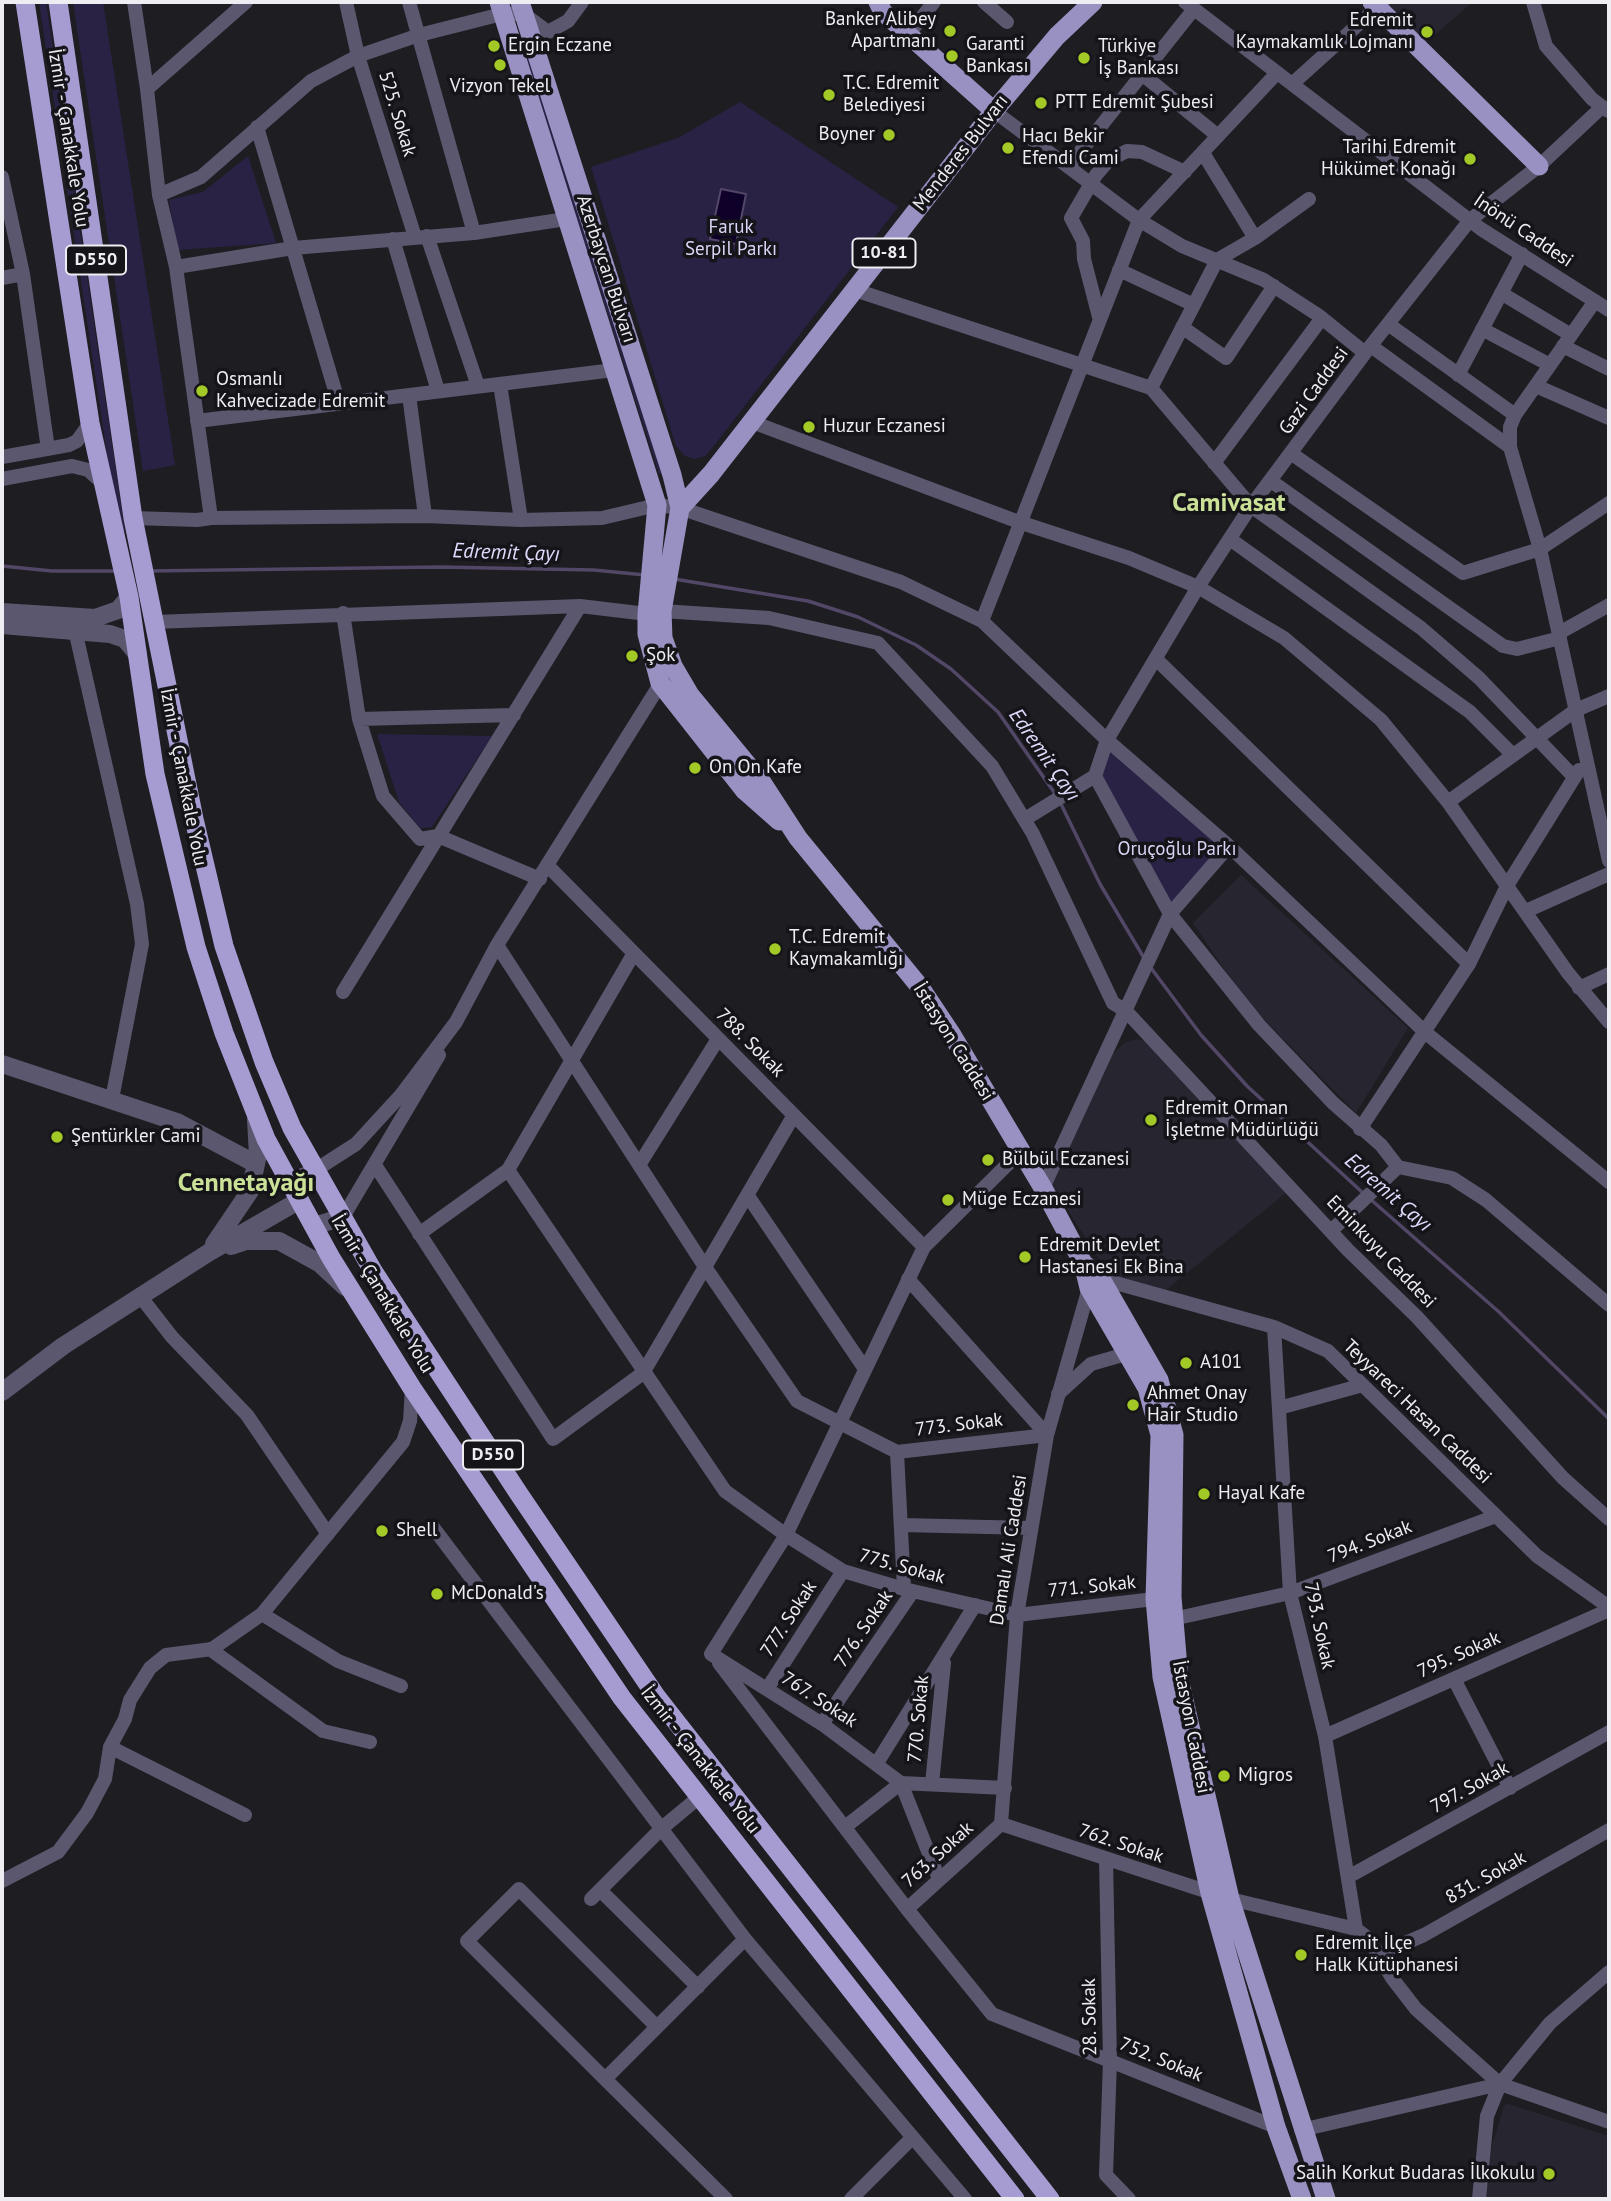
<!DOCTYPE html>
<html>
<head>
<meta charset="utf-8">
<style>
	body { margin:0 }
	#map { position:relative; width:1611px; height:2201px; overflow:hidden; background:#1e1d22; font-family:"PT Sans",sans-serif }
	canvas { display:block }
	.frame { position:absolute; inset:0; border:4px solid #eeedf1; pointer-events:none }
</style>
</head>
<body>
<div id="map">
<canvas width="1611" height="2201"></canvas>
<div class="frame"></div>
</div>
<script>
const context = document.querySelector('canvas').getContext('2d');
context.lineJoin = 'round';
function paint(path, color) { context.fillStyle = color; context.fill(path, 'evenodd'); }
const toPath = rows => new Path2D(rows.map(r => 'M' + r).join(''));
function stroke(path, color, width, dash) { context.strokeStyle = color; context.lineWidth = width; context.lineCap = dash ? 'butt' : 'round'; context.setLineDash(dash || []); context.stroke(path); }
function write(font, color, halo, rows, align = 'center') {
  context.font = font + ' "PT Sans",sans-serif'; context.lineWidth = 7; context.setLineDash([]); context.textBaseline = 'middle'; context.strokeStyle = halo; context.fillStyle = color; for (const [text, x, y, turn = 0] of rows) {
    context.save(); context.translate(x, y); context.rotate((+turn || 0) * Math.PI / 180); context.textAlign = isNaN(turn) ? turn : align; if (halo) context.strokeText(text, 0, 0); context.fillText(text, 0, 0); context.restore();
  }
}
paint(toPath([
	[1385,2,1473,2,1426,42],
	[1241,875,1408,1028,1356,1113,1245,1000,1193,923],
	[1137,1039,1147,1042,1286,1193,1166,1290,1109,1275,1052,1185,1113,1054,1124,1043],
	[1505,2103,1609,2136,1609,2199,1486,2199,1491,2149]
]), '#272630');
paint(toPath([
	[39,2,46,2,125,531,121,531,110,474],
	[73,2,103,2,175,465,143,471],
	[527,53,663,473,659,474,526,60],
	[740,102,898,207,713,447,705,456,694,459,685,456,676,446,591,167,678,138],
	[248,156,276,243,177,250,169,200,203,192],
	[377,734,492,736,432,827,420,828,399,802],
	[1107,740,1229,846,1170,914,1095,776]
]), '#2a2245');
const water = toPath([
	[721,189,746,194,736,244,710,239,721,189]
]);
paint(water, '#0f002a');
stroke(water, '#524766', 2);
stroke(toPath([
	[2,566,52,571,117,571],
	[149,571,439,567,594,570,645,575],
	[674,579,808,601,858,617,916,645,951,669,998,712,1056,795],
	[1060,802,1100,884,1144,958],
	[1151,968,1201,1035,1247,1086,1363,1193],
	[1369,1198,1499,1312,1609,1419]
]), '#524766', 3.5);
stroke(toPath([
	[134,2,147,89],
	[346,2,358,56,415,237],
	[409,2,474,233],
	[984,2,1007,22],
	[1185,2,1481,229,1609,310],
	[1533,2,1546,46,1592,99,1608,111],
	[908,35,934,2],
	[1142,74,1218,136],
	[1292,84,1383,2],
	[1602,107,1539,166,1470,220,1365,353,1251,506,1198,587,1107,740,1095,776,1170,914,1259,1025,1333,1103,1381,1145,1398,1167,1452,1178,1486,1200,1609,1305],
	[994,111,1139,220,1182,246,1264,280,1318,315,1365,353],
	[257,127,339,404],
	[1203,153,1255,238],
	[1069,166,1194,9],
	[2,177,23,274,48,449],
	[159,195,201,177,311,81,358,56,419,35,502,14,524,14,548,32,568,21,582,2],
	[427,236,478,386],
	[393,239,438,391],
	[176,267,293,248,474,233,566,219],
	[1119,270,1194,305],
	[2,278,23,274],
	[855,290,1151,388,1251,506,1421,628,1479,678,1574,777],
	[1501,293,1571,335],
	[1595,301,1515,415,1510,427,1510,447,1540,549,1609,861],
	[1099,317,1084,259,1083,241,1071,218,1096,175,1109,160,1127,151,1142,152,1185,172],
	[1388,324,1515,415],
	[1182,327,1226,358,1274,286],
	[1482,329,1550,365],
	[1371,346,1510,447],
	[1563,346,1609,369],
	[1458,375,1522,254],
	[500,384,521,520],
	[1536,386,1609,418],
	[1151,388,1217,260,1255,238,1309,199],
	[409,395,425,516],
	[197,421,614,370],
	[752,422,1019,522,1129,558,1198,587,1284,638,1381,720,1448,802,1568,973,1609,1022],
	[1292,454,1463,573,1540,549,1609,503],
	[2,457,69,445,77,441,90,423],
	[1214,463,1322,318],
	[2,479,72,466,88,470,105,485],
	[1271,481,1503,646,1517,649,1560,638],
	[133,518,197,520,211,518,425,516,521,520,602,518,657,505,680,508,901,582,982,621,1107,740,1229,846,1426,1033,1609,1182],
	[211,518,176,267,159,195,147,89,246,2],
	[1230,539,1470,712,1513,755],
	[662,611,769,618,878,643,992,766,1033,834,1113,1003,1126,1011,1348,1250,1417,1317,1563,1478,1609,1519],
	[343,613,359,719,514,715],
	[73,621,137,904,142,944,112,1099],
	[982,621,1139,220,1277,73],
	[155,622,580,606,647,614],
	[1559,633,1609,605],
	[1156,659,1469,964],
	[359,719,383,796,420,839,438,836,540,879],
	[1448,802,1576,710,1609,696],
	[1025,819,1095,776],
	[548,866,924,1247],
	[1526,911,1609,874],
	[497,945,705,1267,797,1401,897,1452,1047,1435],
	[1579,988,1609,974],
	[343,992,580,606],
	[1360,1129,1469,964,1508,884,1579,770],
	[375,1165,553,1439,643,1373,794,1115],
	[639,1165,718,1039],
	[508,1170,725,1491,786,1535,843,1571,904,1589,1017,1615,1163,1598],
	[290,1180,317,1169,356,1144,401,1095,456,1022,497,945,664,678],
	[1043,1188,1170,914,1229,846],
	[748,1196,865,1369],
	[343,1217,439,1055],
	[1332,1230,1398,1167],
	[419,1234,508,1170,634,953],
	[908,1279,1047,1435],
	[140,1296,172,1337,247,1415,328,1534],
	[1274,1327,1290,1593,1325,1736,1356,1929],
	[1058,1394,1091,1364,1133,1352],
	[1279,1408,1363,1385],
	[897,1452,904,1589],
	[901,1525,1031,1528],
	[432,1526,745,1939,965,2199],
	[262,1614,338,1661,401,1686],
	[1173,1619,1290,1593,1496,1516],
	[210,1649,323,1731,370,1742],
	[711,1654,786,1535,924,1247,1020,1152],
	[711,1654,822,1724,901,1783,939,1879],
	[719,1663,907,1909],
	[1454,1679,1510,1788],
	[767,1689,843,1571],
	[822,1724,913,1591],
	[1325,1736,1609,1610],
	[110,1747,245,1815],
	[877,1763,975,1605],
	[932,1784,944,1663],
	[1001,1824,1017,1615,1047,1435,1089,1288,1101,1279,1274,1327,1328,1351,1537,1556,1609,1607],
	[1001,1824,1230,1899,1356,1929,1368,1938,1392,1978,1416,2009,1500,2084,1609,2122],
	[1001,1824,907,1909,992,2014,1276,2127],
	[845,1827,901,1783,1005,1788],
	[1106,1859,1110,2061,1106,2175,1129,2199],
	[1348,1877,1609,1732],
	[2,1881,58,1852,87,1813,105,1779,110,1747,125,1719,130,1700,150,1668,166,1655,212,1649,262,1614,403,1442,410,1421,412,1388],
	[600,1890,698,1987],
	[591,1899,662,1828,698,1798],
	[1380,1954,1424,1935,1609,1830],
	[657,2027,519,1889,467,1941,605,2079,745,1939],
	[605,2079,726,2199],
	[1301,2130,1500,2084],
	[851,2199,912,2138],
	[1479,2199,1487,2116,1500,2084,1550,2023,1609,1972]
]), '#5b576f', 14);
stroke(toPath([
	[2,612,95,618,118,610,129,597],
	[2,625,110,634,125,639,138,655],
	[2,1064,177,1122,256,1164],
	[314,1226,343,1217],
	[214,1244,250,1191,258,1155,256,1120],
	[231,1246,246,1241,279,1241,319,1263,345,1287],
	[2,1392,63,1346,208,1253,300,1200]
]), '#5b576f', 18);
stroke(toPath([
	[499,2,657,505,647,614,647,634,660,683,745,791,779,821],
	[520,2,672,475,680,508,662,611,663,638,673,666,690,695,761,781,798,838,920,987,952,1035,1043,1188,1083,1263,1089,1288,1147,1388,1160,1435,1155,1599,1162,1677,1210,1893,1276,2127,1302,2199],
	[878,2,883,12,994,111],
	[1372,2,1539,166],
	[680,508,711,474,994,111,1057,36,1093,2],
	[1083,1263,1101,1279,1159,1380,1174,1435,1172,1597,1179,1679,1230,1899,1326,2199]
]), '#9991c1', 19);
stroke(toPath([
	[25,2,90,423,129,597,155,774,196,947,224,1033,266,1139,331,1258,412,1388,622,1698,1015,2199],
	[58,2,133,518,194,819,224,946,264,1062,292,1128,373,1271,519,1494,656,1696,1050,2199]
]), '#a69cd2', 19);
for (const [x, y, r, color] of [
	[950,31,7,"#a3c927"],
	[1427,32,7,"#a3c927"],
	[494,46,7,"#a3c927"],
	[952,56,7,"#a3c927"],
	[1084,58,7,"#a3c927"],
	[500,65,7,"#a3c927"],
	[829,95,7,"#a3c927"],
	[1041,103,7,"#a3c927"],
	[889,135,7,"#a3c927"],
	[1008,148,7,"#a3c927"],
	[1470,159,7,"#a3c927"],
	[202,391,7,"#a3c927"],
	[809,427,7,"#a3c927"],
	[632,656,7,"#a3c927"],
	[695,768,7,"#a3c927"],
	[775,949,7,"#a3c927"],
	[1151,1120,7,"#a3c927"],
	[57,1137,7,"#a3c927"],
	[988,1160,7,"#a3c927"],
	[948,1200,7,"#a3c927"],
	[1025,1257,7,"#a3c927"],
	[1186,1363,7,"#a3c927"],
	[1133,1405,7,"#a3c927"],
	[1204,1494,7,"#a3c927"],
	[382,1531,7,"#a3c927"],
	[437,1594,7,"#a3c927"],
	[1224,1776,7,"#a3c927"],
	[1301,1955,7,"#a3c927"],
	[1549,2174,7,"#a3c927"]
]) { const dot = new Path2D(); dot.arc(x, y, r, 0, 2 * Math.PI); context.fillStyle = color; context.fill(dot); stroke(dot, '#151419', 2.5); }
for (const [x, y, w] of [
	[884,253,63],
	[96,260,60],
	[493,1455,60]
]) { const box = new Path2D(); box.roundRect(x - w / 2, y - 14.5, w, 29, 5); context.fillStyle = '#151419'; context.fill(box); stroke(box, '#eeedf1', 2); }
write('bold 18px', '#eeedf1', null, [
	["10-81",884,253],
	["D550",96,260],
	["D550",493,1455]
]);
write('19px', '#eeedf1', '#151419', [
	["Banker Alibey",936,20,"right"],
	["Apartmanı",936,42,"right"],
	["Edremit",1413,21,"right"],
	["Kaymakamlık Lojmanı",1413,43,"right"],
	["Garanti",966,45],
	["Bankası",966,67],
	["Ergin Eczane",508,46],
	["Türkiye",1098,47],
	["İş Bankası",1098,69],
	["T.C. Edremit",843,84],
	["Belediyesi",843,106],
	["Vizyon Tekel",500,87,"center"],
	["PTT Edremit Şubesi",1055,103],
	["Boyner",875,135,"right"],
	["Hacı Bekir",1022,137],
	["Efendi Cami",1022,159],
	["Tarihi Edremit",1456,148,"right"],
	["Hükümet Konağı",1456,170,"right"],
	["Osmanlı",216,380],
	["Kahvecizade Edremit",216,402],
	["Huzur Eczanesi",823,427],
	["Şok",646,656],
	["On On Kafe",709,768],
	["T.C. Edremit",789,938],
	["Kaymakamlığı",789,960],
	["Edremit Orman",1165,1109],
	["İşletme Müdürlüğü",1165,1131],
	["Şentürkler Cami",71,1137],
	["Bülbül Eczanesi",1002,1160],
	["Müge Eczanesi",962,1200],
	["Edremit Devlet",1039,1246],
	["Hastanesi Ek Bina",1039,1268],
	["A101",1200,1363],
	["Ahmet Onay",1147,1394],
	["Hair Studio",1147,1416],
	["Hayal Kafe",1218,1494],
	["Shell",396,1531],
	["McDonald's",451,1594],
	["Migros",1238,1776],
	["Edremit İlçe",1315,1944],
	["Halk Kütüphanesi",1315,1966],
	["Salih Korkut Budaras İlkokulu",1535,2174,"right"]
], 'left');
write('19px', '#eeedf1', '#151419', [
	["525. Sokak",397,114,73],
	["İzmir - Çanakkale Yolu",68,138,81],
	["Menderes Bulvarı",961,153,-52],
	["İnönü Caddesi",1523,231,34],
	["Azerbaycan Bulvarı",606,269,72],
	["Gazi Caddesi",1314,391,-54],
	["İzmir - Çanakkale Yolu",183,777,79],
	["İstasyon Caddesi",953,1042,58],
	["788. Sokak",750,1043,45],
	["Eminkuyu Caddesi",1381,1252,46],
	["İzmir - Çanakkale Yolu",382,1294,59],
	["Teyyareci Hasan Caddesi",1417,1412,44],
	["773. Sokak",959,1425,-7],
	["794. Sokak",1370,1542,-21],
	["Damalı Ali Caddesi",1009,1550,-81],
	["775. Sokak",902,1567,15],
	["771. Sokak",1092,1587,-6],
	["777. Sokak",789,1619,-57],
	["793. Sokak",1319,1626,78],
	["776. Sokak",864,1629,-56],
	["795. Sokak",1459,1655,-24],
	["767. Sokak",819,1700,33],
	["770. Sokak",919,1719,-85],
	["İstasyon Caddesi",1191,1727,79],
	["İzmir - Çanakkale Yolu",700,1760,52],
	["797. Sokak",1470,1788,-29],
	["762. Sokak",1121,1844,18],
	["763. Sokak",938,1855,-42],
	["831. Sokak",1486,1878,-29],
	["28. Sokak",1090,2017,-91],
	["752. Sokak",1161,2060,22]
]);
write('19px', '#dad5f6', '#151419', [
	["Faruk",731,228],
	["Serpil Parkı",731,250],
	["Oruçoğlu Parkı",1177,850]
]);
write('italic 21px', '#e0dbfc', '#151419', [
	["Edremit Çayı",506,553,2],
	["Edremit Çayı",1044,755,55],
	["Edremit Çayı",1388,1193,41]
]);
write('bold 26px', '#cae197', '#151419', [
	["Camivasat",1229,504],
	["Cennetayağı",246,1184]
]);
</script>
</body>
</html>
